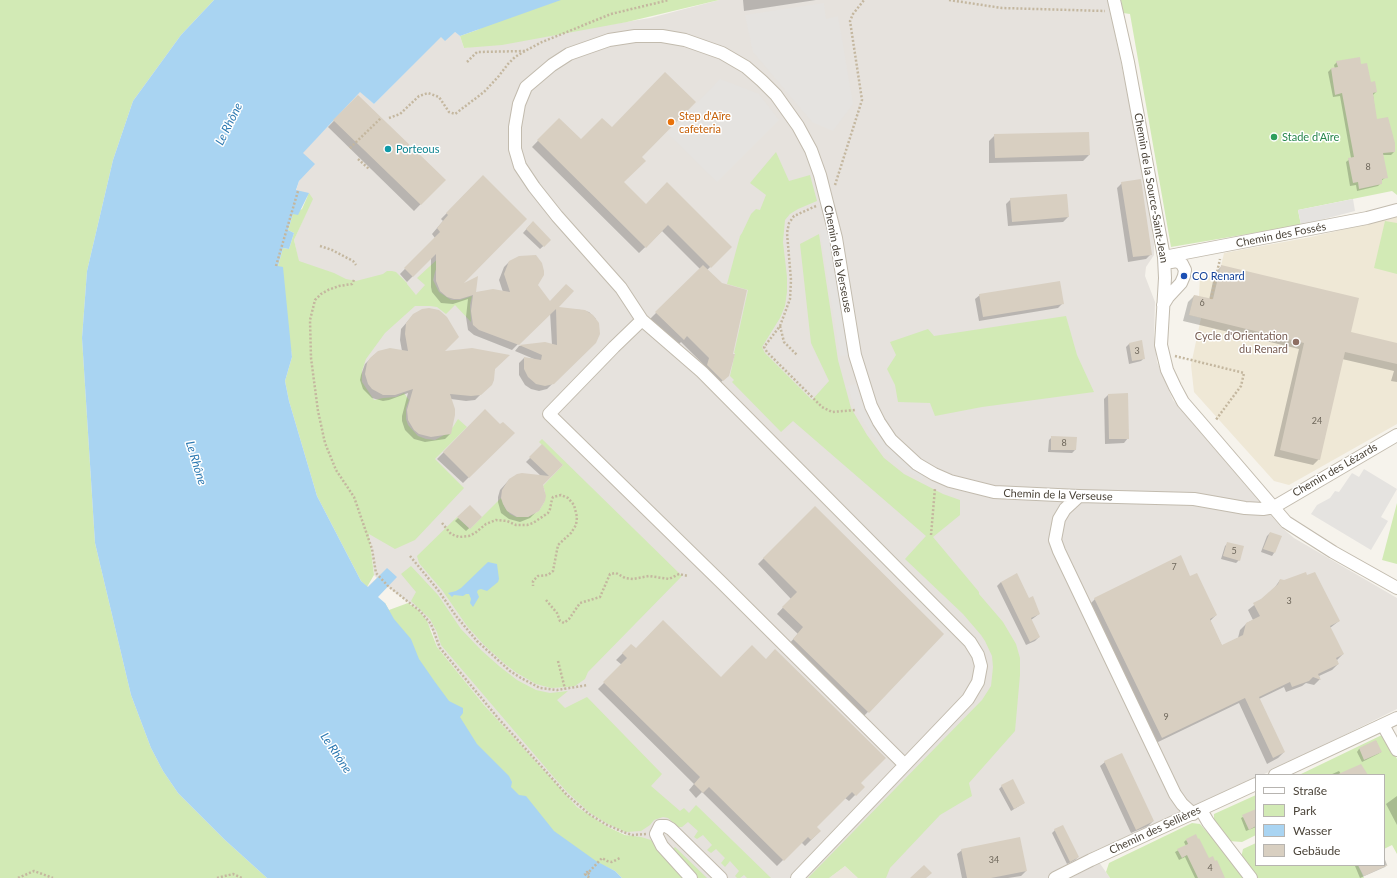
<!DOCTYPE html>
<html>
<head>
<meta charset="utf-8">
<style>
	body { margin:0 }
	#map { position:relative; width:1397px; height:878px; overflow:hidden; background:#f6f3ec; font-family:Lato,sans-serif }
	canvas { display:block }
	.legend { position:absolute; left:1255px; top:774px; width:130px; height:92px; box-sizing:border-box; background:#fff; border:1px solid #b7b4b0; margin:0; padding:5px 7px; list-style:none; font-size:12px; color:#4b4439 }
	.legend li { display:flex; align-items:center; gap:8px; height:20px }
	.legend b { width:20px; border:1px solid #b7b4b0 }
</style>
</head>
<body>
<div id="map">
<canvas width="1397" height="878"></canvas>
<ul class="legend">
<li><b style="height:5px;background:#fff"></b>Straße</li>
<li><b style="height:11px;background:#d2eab5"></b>Park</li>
<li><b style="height:11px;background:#a9d4f2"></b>Wasser</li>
<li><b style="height:11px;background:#d8cfc1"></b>Gebäude</li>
</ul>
</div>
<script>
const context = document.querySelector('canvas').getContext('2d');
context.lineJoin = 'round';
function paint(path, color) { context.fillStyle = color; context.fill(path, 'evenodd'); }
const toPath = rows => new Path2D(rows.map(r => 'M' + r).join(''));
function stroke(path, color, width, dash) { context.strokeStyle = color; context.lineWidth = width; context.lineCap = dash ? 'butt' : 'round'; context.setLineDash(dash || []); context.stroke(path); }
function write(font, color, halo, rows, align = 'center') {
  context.font = font + ' Lato,sans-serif'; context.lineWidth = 3; context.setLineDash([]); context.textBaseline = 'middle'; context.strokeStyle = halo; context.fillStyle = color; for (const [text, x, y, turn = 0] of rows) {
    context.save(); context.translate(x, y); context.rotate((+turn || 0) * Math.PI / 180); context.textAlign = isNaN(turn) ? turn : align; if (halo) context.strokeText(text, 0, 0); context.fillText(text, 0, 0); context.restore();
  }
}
paint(toPath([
	[845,866,858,878,829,878]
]), '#eae5da');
paint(toPath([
	[719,0,1108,0,1134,125,1154,242,1154,255,1146,267,1145,276,1155,302,1154,335,1157,362,1173,400,1281,527,1294,538,1397,598,1397,709,1290,762,1262,775,1256,775,1256,778,1092,852,1110,878,858,878,845,866,829,878,622,878,629,836,606,826,588,815,577,807,566,796,484,705,437,647,432,631,417,609,388,587,367,587,377,578,374,575,369,534,342,475,294,240,312,199,296,191,299,181,303,175,302,153,332,122,331,121,360,91,374,104,441,36,455,32,460,36,464,48,650,18]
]), '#e6e2dd');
paint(toPath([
	[1397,217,1397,424,1289,485,1274,481,1194,392,1191,365,1201,318,1189,315,1194,295,1199,296,1200,276,1218,279,1224,253,1311,237]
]), '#efe8d6');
paint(toPath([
	[0,0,214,0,181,35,133,101,113,160,87,271,82,338,95,543,131,695,151,748,163,771,178,793,225,840,267,878,0,878],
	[535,0,719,0,627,22,502,45,464,48,460,36,477,30],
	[1121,0,1397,0,1397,195,1392,191,1298,210,1301,225,1171,247,1130,14,1123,13],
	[776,152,789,181,810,175,817,201,798,209,790,214,785,220,783,242,787,277,787,292,785,306,780,318,762,347,765,353,812,400,829,381,811,343,800,244,819,234,838,360,851,408,867,435,884,458,904,474,943,494,960,500,960,515,933,537,979,592,979,594,1003,622,1016,644,1020,658,1020,675,1015,731,969,783,972,796,940,815,890,868,886,878,858,878,845,866,829,878,808,878,982,700,991,686,993,667,992,656,985,641,981,635,963,614,905,559,926,536,793,421,781,432,732,382,734,380,730,376,735,353,734,353,748,290,727,284,740,236,742,233,751,214,756,209,760,210,766,195,750,183],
	[309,193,313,199,294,240,299,261,334,273,346,279,356,281,383,274,387,271,392,271,396,272,407,283,407,284,416,295,425,285,417,278,454,244,437,266,435,272,433,280,439,292,451,300,460,300,472,296,470,305,471,322,455,305,446,314,437,307,430,306,415,306,385,333,366,359,362,371,362,382,374,400,383,398,396,397,404,393,409,400,406,408,406,419,408,425,418,436,426,439,435,440,444,435,453,427,458,419,467,427,435,459,464,488,415,540,395,549,369,534,374,575,367,587,361,581,317,496,289,401,285,381,292,357,278,266,283,248,289,249,294,233,288,230,293,214,302,209],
	[1385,221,1397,223,1397,274,1374,268],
	[1066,316,1077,355,1094,392,982,407,935,416,930,403,898,402,895,385,887,369,896,355,890,342,928,329,934,336],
	[542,439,682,576,588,672,585,679,575,686,568,687,551,688,536,684,517,673,505,664,484,645,467,626,442,590,419,563,417,556,457,517,470,529,501,498,505,508,510,514,516,517,528,517,539,511,545,501,545,491,543,486,563,465,539,442],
	[1397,503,1397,564,1382,560],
	[411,566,438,595,461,629,481,650,499,666,517,680,536,690,550,693,568,691,557,700,565,708,587,697,662,774,651,786,680,811,684,808,689,813,696,805,771,878,747,878,744,875,740,878,737,878,735,876,739,871,730,861,725,867,721,863,725,858,716,849,711,853,707,850,712,845,703,835,697,839,694,837,698,831,688,822,682,827,678,827,668,818,663,817,654,820,650,825,641,831,626,832,608,824,590,813,568,793,552,775,441,645,437,632,430,619,411,601,416,592,401,574],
	[385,603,389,610,408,603,417,609,427,621,437,647,484,705,577,807,606,826,625,835,641,837,651,840,686,878,622,878,615,871,596,862,592,864,573,865,379,635],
	[1384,734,1397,759,1397,854,1392,845,1384,849,1384,775,1299,775],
	[1256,795,1256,835,1242,842,1229,841,1214,823,1214,814],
	[1192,823,1200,824,1224,851,1244,878,1110,878,1106,872,1109,863],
	[1256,843,1256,865,1358,865,1364,878,1258,878,1241,858,1243,849],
	[675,847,707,878,697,878,671,851]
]), '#d2eab5');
paint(toPath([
	[824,3,826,19,838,16,853,104,833,131,812,122,753,52,745,15],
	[720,79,759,94,779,120,717,182,667,133],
	[1353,199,1355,211,1301,225,1298,210],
	[829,229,851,355,840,356,820,230],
	[856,384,863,406,875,428,890,447,906,462,925,475,922,480,902,467,885,452,870,432,855,409,848,386],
	[1364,469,1397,489,1381,517,1388,521,1371,550,1311,514,1317,505,1330,498,1335,491,1339,492,1352,473,1359,477]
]), '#e5e3e0');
paint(toPath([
	[214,0,561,0,460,36,455,32,445,41,441,37,374,104,360,92,303,153,315,164,299,181,296,190,309,193,298,215,293,214,288,230,294,233,289,249,283,248,278,266,283,267,292,357,285,381,289,401,317,496,361,581,368,587,387,568,397,577,378,597,385,603,394,619,411,639,419,659,435,682,449,701,463,708,463,713,460,717,477,744,509,776,512,782,511,787,519,795,526,796,554,831,596,861,615,871,622,878,267,878,225,840,178,793,163,771,151,748,131,695,95,543,82,338,87,271,113,160,133,101,181,35],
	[488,562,497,564,499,579,498,582,487,591,481,589,478,590,477,592,479,597,473,607,470,603,471,599,469,594,466,594,463,596,454,595,452,597,448,593,456,591,461,588]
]), '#a9d4f2');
paint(toPath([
	[743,0,816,0,744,11],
	[1337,62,1360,65,1376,92,1373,95,1376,120,1394,152,1391,155,1382,155,1386,177,1381,181,1381,183,1378,186,1357,191,1356,185,1350,186,1346,162,1351,158,1340,96,1333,97,1328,72,1331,69,1335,69,1334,65],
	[358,96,444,180,414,211,328,127],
	[559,119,581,140,640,157,623,182,646,205,731,247,707,270,728,375,716,387,701,371,703,364,681,342,677,346,650,319,700,269,662,231,639,253,532,147],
	[995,135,1089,155,1083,161,989,163,989,141],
	[483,176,460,286,475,293,503,292,499,280,504,267,510,261,537,285,550,303,556,308,581,310,589,312,596,319,595,342,547,389,539,391,531,389,525,385,519,375,519,363,524,358,534,359,515,351,519,346,545,343,552,345,550,312,512,350,474,335,468,330,466,317,468,299,453,304,441,303,432,292,431,287,431,258,407,282,400,274,435,238,432,234,443,221,441,219],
	[1122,183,1151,254,1146,259,1128,262,1117,188],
	[1011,199,1068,217,1063,222,1008,226,1006,204],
	[530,225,550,240,540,249,523,233],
	[1222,266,1350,333,1397,344,1397,382,1391,381,1394,371,1342,359,1319,459,1313,465,1274,456,1299,349,1183,321,1188,302,1194,296,1209,300,1215,272],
	[980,295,1062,304,1058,308,979,321,975,299],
	[414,314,443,353,495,369,485,390,475,400,466,401,451,399,450,434,445,439,425,442,414,439,405,430,402,421,402,416,408,393,389,400,383,401,372,398,363,389,360,380,361,375,365,364,374,355,402,351,400,340,401,329],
	[1141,342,1144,358,1141,361,1129,364,1126,347,1129,344],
	[1108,395,1128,438,1124,443,1105,444,1104,399],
	[485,411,500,425,513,433,463,483,437,459],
	[1052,437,1076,438,1075,450,1072,453,1048,452,1049,440],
	[542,446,561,465,542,485,540,508,530,518,520,522,509,519,501,513,498,502,498,497,500,490,509,480,541,476,526,462],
	[470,506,481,517,466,531,455,521],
	[815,507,943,634,862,718,788,645,798,634,777,614,791,599,758,564],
	[1270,533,1274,553,1272,556,1261,552,1267,536],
	[1228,543,1239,560,1236,563,1221,559,1225,546],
	[1189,578,1216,615,1210,621,1222,646,1238,638,1240,630,1247,623,1253,620,1248,610,1273,590,1280,580,1339,621,1330,628,1343,654,1337,660,1338,664,1332,670,1319,676,1320,679,1314,685,1306,683,1302,686,1286,692,1284,687,1259,699,1284,752,1278,758,1267,764,1239,703,1156,743,1089,605,1095,599],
	[1001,582,1028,599,1039,614,1031,620,1039,637,1035,641,1026,645,997,586],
	[631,645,636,649,721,679,863,787,849,801,845,798,816,827,820,831,805,846,801,842,777,866,702,792,696,798,689,790,694,784,598,689,622,665,616,660],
	[1376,741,1381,752,1378,754,1362,762,1357,752,1359,749],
	[1105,762,1153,821,1148,826,1131,833,1100,766],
	[1339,771,1341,774,1366,775,1330,775],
	[1002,786,1024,803,1011,811,999,789],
	[1397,796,1397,825,1386,804],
	[1256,810,1256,827,1246,831,1241,818],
	[1055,830,1078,857,1075,860,1067,864,1052,833],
	[1186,840,1208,860,1224,878,1195,878,1185,857,1179,860,1175,852,1186,846,1184,842],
	[962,850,1026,871,1021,876,1008,878,962,878,957,854],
	[1384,857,1387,865,1385,867,1360,878,1355,866,1356,865,1384,865]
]), '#0003');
paint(toPath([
	[1360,57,1361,64,1367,63,1371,82,1375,81,1377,92,1373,93,1377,119,1388,117,1395,143,1395,152,1383,153,1388,178,1382,179,1382,184,1359,189,1358,182,1353,183,1348,158,1354,157,1342,93,1335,95,1331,68,1338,67,1336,61],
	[665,72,696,102,642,157,646,161,624,182,646,204,667,182,732,247,711,268,668,225,646,248,537,140,559,118,581,139,602,118,612,127],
	[358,95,446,180,421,205,333,120],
	[1089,132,1090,155,995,158,994,134],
	[483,175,527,219,464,283,478,276,476,292,493,289,510,292,504,274,509,261,519,256,536,255,542,263,544,271,544,275,538,285,550,301,566,284,574,291,559,307,585,310,593,315,599,323,600,334,596,343,554,384,545,386,536,384,528,377,524,369,524,357,541,360,542,355,519,345,545,342,557,345,556,309,519,345,479,330,473,325,471,311,473,295,460,299,454,299,447,297,440,291,436,281,436,254,413,277,404,268,440,232,437,228,448,215,446,213],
	[1141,179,1152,255,1133,257,1121,182],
	[1067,194,1069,217,1012,222,1010,198],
	[533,221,551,240,544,247,526,229],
	[703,265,722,283,747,290,733,354,735,354,729,376,723,381,707,365,709,358,687,336,684,340,655,312],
	[1221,265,1359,298,1351,332,1397,343,1397,364,1345,352,1320,460,1280,450,1304,343,1189,315,1194,295,1213,299],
	[1060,281,1064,304,983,317,979,294],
	[429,308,439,310,447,317,459,337,445,351,472,348,510,355,495,369,494,380,492,385,481,395,471,396,450,394,455,409,455,415,451,434,431,437,419,434,414,430,408,420,407,410,413,389,395,395,383,395,372,389,368,384,365,374,367,363,370,358,378,351,390,348,408,351,405,334,406,323,413,314,422,309],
	[1142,340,1145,359,1132,361,1129,343],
	[1128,393,1129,439,1109,439,1108,394],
	[485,409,500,424,503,422,515,433,469,478,443,452],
	[1051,436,1077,437,1076,450,1051,450],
	[542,444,563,465,543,485,546,496,545,501,539,511,528,517,517,517,507,511,503,504,501,498,502,490,509,479,517,474,522,473,549,476,529,457],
	[470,505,482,517,470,529,457,517],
	[815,506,944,634,869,713,793,639,803,627,782,607,797,592,763,558],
	[1270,532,1282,536,1275,553,1263,549],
	[1227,542,1244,546,1240,561,1223,556],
	[1181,555,1190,576,1197,573,1217,615,1210,619,1222,645,1243,635,1246,623,1260,616,1253,603,1261,599,1278,584,1280,579,1284,580,1306,572,1307,575,1315,572,1340,621,1330,626,1344,654,1336,658,1339,664,1318,674,1321,680,1313,677,1309,681,1292,687,1290,682,1259,697,1285,752,1273,758,1245,698,1162,738,1094,598],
	[1017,573,1029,598,1033,596,1040,614,1031,618,1040,637,1030,642,1001,582],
	[663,620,721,677,752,645,766,659,775,649,886,758,861,783,865,787,856,796,852,792,817,827,821,831,811,840,808,837,784,861,709,787,703,793,694,784,700,777,603,682,627,658,622,653,631,644,636,648],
	[1376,740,1382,752,1364,760,1359,748],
	[1122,753,1154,821,1136,830,1104,761],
	[1361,764,1368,775,1336,775],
	[1013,779,1025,803,1014,809,1001,785],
	[1256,809,1256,826,1249,830,1242,815],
	[1063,825,1079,857,1070,862,1054,829],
	[1196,834,1198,839,1199,838,1209,858,1213,856,1215,861,1217,860,1225,878,1198,878,1187,855,1182,858,1177,849,1188,844,1186,839],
	[1020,837,1027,871,991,878,967,878,961,849],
	[924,865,932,873,926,878,910,878],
	[1358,865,1388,865,1364,876]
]), '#d8cfc1');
const minor = toPath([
	[1114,0,1128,62,1164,257,1165,278,1161,345,1167,370,1175,387,1183,402,1202,424,1286,522,1333,552,1397,588],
	[1164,257,1367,218,1397,210],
	[1163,305,1168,297,1181,283,1184,276,1185,270,1182,264,1177,261,1165,263],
	[642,320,614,347,549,414,723,584,905,765],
	[1079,496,1065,509,1059,519,1055,540,1059,551,1175,794,1182,804,1193,814],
	[1383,725,1397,750],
	[1275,775,1397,718],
	[1201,810,1208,822,1251,878],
	[691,878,662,846,656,834,660,826,666,826,671,829,721,878],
	[797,878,968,699,978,682,981,666,978,655,970,642,702,372,642,320,621,288,557,216,534,187,520,166,515,149,515,127,519,104,526,87,552,65,569,54,609,40,635,36,662,36,685,40,722,53,746,67,762,81,776,95,798,126,811,150,820,175,836,238,855,355,871,406,879,422,891,440,917,464,934,474,950,481,994,492,1079,496,1194,499,1245,508,1263,509,1274,507,1397,435],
	[1055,878,1091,860,1256,784]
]);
stroke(minor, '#c2bbae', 14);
stroke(toPath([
	[949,0,1002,8,1105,11],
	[467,62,477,52,525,51],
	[389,118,400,114,419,96,428,93,439,97,449,112,455,114,484,92,498,77,508,64,515,57,525,51,542,42,611,14,669,0],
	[350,148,381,118],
	[358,159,369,169],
	[835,185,862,100,850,21,853,14,864,0],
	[816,206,794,216,789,223,787,233,791,280,790,299,780,326,764,347,767,352,822,407,832,412,856,410],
	[320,246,332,250,353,261,356,265],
	[276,266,298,191],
	[354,280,352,284,339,286,328,290,321,294,315,300,310,320,311,358,318,411,325,443,336,470,354,497,372,549,376,573,388,586,420,611,431,624,440,648,498,718,567,795,589,814,607,825,626,833,633,835,646,834],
	[1211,299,1220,259],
	[780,326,784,342,797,355],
	[1175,356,1244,373,1241,386,1215,421],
	[442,523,451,534,459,537,469,536,475,533,486,524,496,520,507,521,516,525,527,525,533,523,548,513,550,509,552,499,553,497,561,495,568,498,574,505,577,517,576,525,571,533,558,545,553,571,548,575,538,576,533,581,533,586],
	[931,535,935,488],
	[410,556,438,590,456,616,477,641,510,671,521,678,540,688,557,690,588,685],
	[546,600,557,613,560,621,564,623,569,619,580,603,600,597,610,574,616,573,625,578,633,579,649,576,669,579,679,574,688,576],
	[558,661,565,689],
	[588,873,590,875,588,877,585,874,587,872,588,873,602,858,607,861,612,862,620,858],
	[18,878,34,871,53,878],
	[217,878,233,874,242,878]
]), '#c4b79f', 2.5, [2, 2]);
stroke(minor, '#fff', 12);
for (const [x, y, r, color] of [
	[671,122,4,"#e8710a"],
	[1274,137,4,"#2e9e5b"],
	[388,149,4,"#0f9aa8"],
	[1184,276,4,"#1a4fb4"],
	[1296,342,4,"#8d6e63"]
]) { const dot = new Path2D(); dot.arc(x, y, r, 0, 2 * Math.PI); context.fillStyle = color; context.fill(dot); stroke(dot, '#fff', 1.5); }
write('9px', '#6e675b', null, [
	["8",1368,167],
	["6",1202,303],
	["3",1137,351],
	["24",1317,421],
	["8",1064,443],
	["5",1234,551],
	["7",1174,567],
	["3",1289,601],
	["9",1166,717],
	["34",994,860],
	["4",1210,868]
]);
write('11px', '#c56008', '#fff', [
	["Step d'Aïre",679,116],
	["cafeteria",679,129]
], 'left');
write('11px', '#27864d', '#fff', [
	["Stade d'Aïre",1282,137]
], 'left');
write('11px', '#0d838f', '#fff', [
	["Porteous",396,149]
], 'left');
write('11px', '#4b4439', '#fff', [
	["Chemin de la Source-Saint-Jean",1151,188,80],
	["Chemin des Fossés",1281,235,-11],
	["Chemin de la Verseuse",838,259,79],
	["Chemin des Lézards",1335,470,-30],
	["Chemin de la Verseuse",1058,495,2],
	["Chemin des Sellières",1155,830,-25]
]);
write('11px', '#164399', '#fff', [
	["CO Renard",1192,276]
], 'left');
write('11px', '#785e54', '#fff', [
	["Cycle d'Orientation",1288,336],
	["du Renard",1288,349]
], 'right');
write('italic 12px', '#2e7ab2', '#fff', [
	["Le Rhône",229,124,-64],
	["Le Rhône",196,463,73],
	["Le Rhône",336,753,56]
]);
</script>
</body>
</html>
